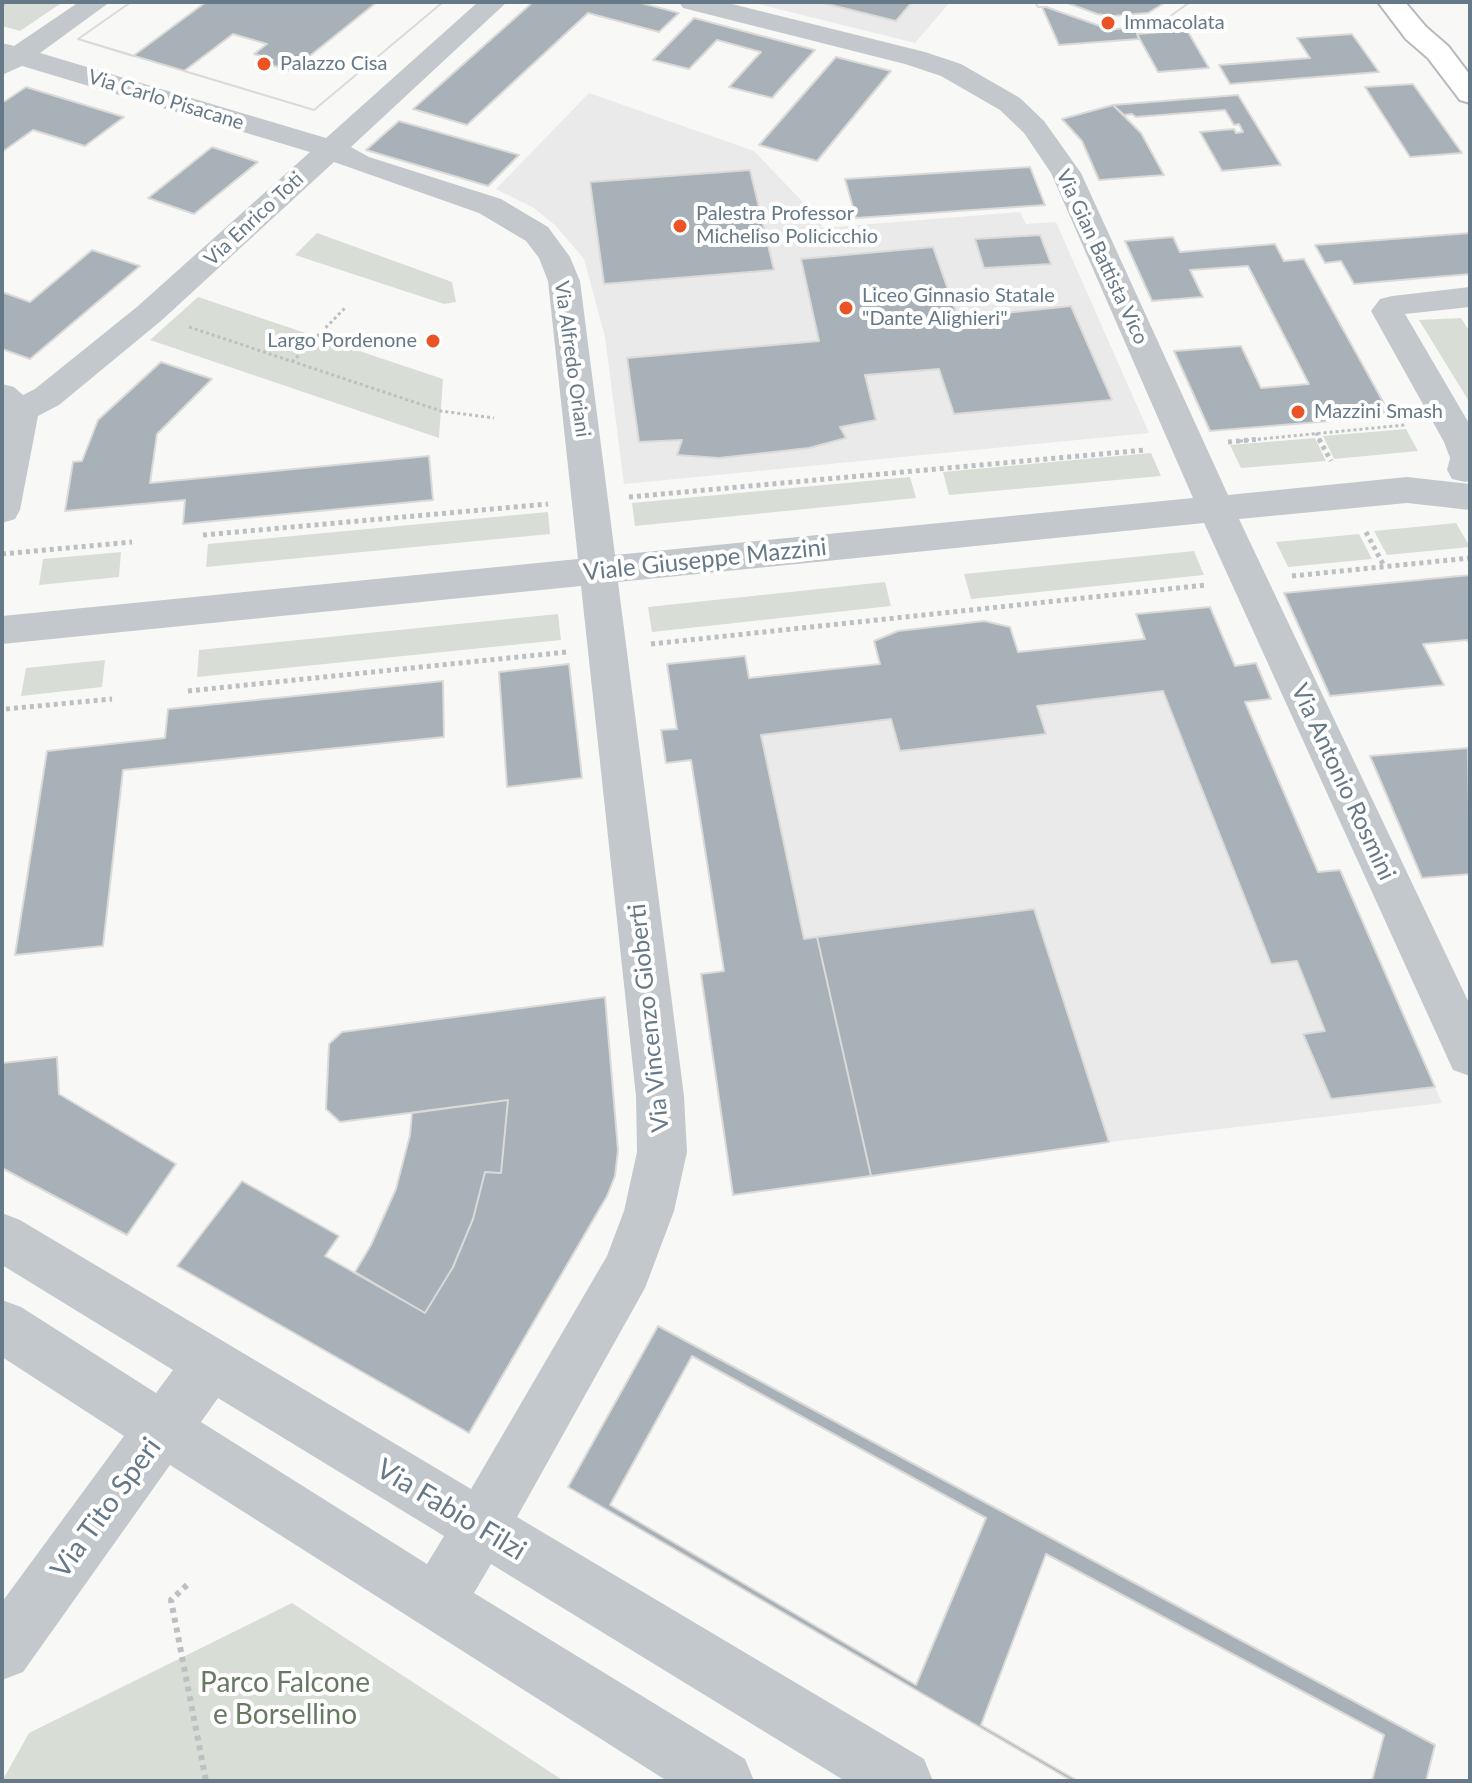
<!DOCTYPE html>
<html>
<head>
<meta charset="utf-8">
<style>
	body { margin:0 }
	#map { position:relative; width:1472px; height:1783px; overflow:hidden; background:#f8f9f6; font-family:Lato,sans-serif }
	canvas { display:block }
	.frame { position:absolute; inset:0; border:4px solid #667988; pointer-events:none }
</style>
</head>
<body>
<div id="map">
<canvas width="1472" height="1783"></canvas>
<div class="frame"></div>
</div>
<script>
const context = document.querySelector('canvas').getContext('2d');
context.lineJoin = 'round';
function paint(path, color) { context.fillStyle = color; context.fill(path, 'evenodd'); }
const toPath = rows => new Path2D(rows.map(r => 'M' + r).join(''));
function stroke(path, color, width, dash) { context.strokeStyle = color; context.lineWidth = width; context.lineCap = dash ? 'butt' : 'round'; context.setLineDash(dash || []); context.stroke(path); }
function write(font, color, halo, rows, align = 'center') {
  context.font = font + ' Lato,sans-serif'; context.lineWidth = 8; context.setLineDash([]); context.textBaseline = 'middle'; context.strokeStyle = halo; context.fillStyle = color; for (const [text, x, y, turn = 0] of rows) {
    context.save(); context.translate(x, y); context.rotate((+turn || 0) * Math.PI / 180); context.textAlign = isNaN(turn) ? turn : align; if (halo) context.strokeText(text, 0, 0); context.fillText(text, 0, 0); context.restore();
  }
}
paint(toPath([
	[750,2,950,2,915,43],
	[589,93,754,151,820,220,822,228,1020,212,1026,224,1056,222,1149,433,624,484,605,337,584,259,555,225,534,208,496,189],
	[1210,607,1235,665,1256,663,1271,699,1245,702,1318,872,1340,870,1442,1103,1109,1142,733,1195,701,974,724,971,691,761,666,763,661,730,677,728,667,664,745,656,749,678,880,665,874,641,898,631,984,621,1010,627,1018,652,1144,639,1136,614]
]), '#e9eae9');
paint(toPath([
	[2,2,63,2,20,31,2,26],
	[317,233,452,282,456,302,444,304,295,255],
	[198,297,443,379,439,438,150,340],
	[1461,318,1470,332,1470,403,1419,320],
	[1406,429,1418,451,1334,459,1323,436],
	[1315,438,1326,461,1241,468,1230,445],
	[1151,453,1161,476,949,495,943,472],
	[910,477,916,498,635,526,632,503],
	[548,512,550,534,206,567,208,544],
	[1456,523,1470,547,1387,555,1374,531],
	[1359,534,1372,559,1288,567,1276,542],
	[1194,551,1204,575,971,599,964,574],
	[121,552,119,577,39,585,43,559],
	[885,582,891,606,652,632,648,607],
	[558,614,561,640,197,677,199,650],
	[105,660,102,687,21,696,26,668],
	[292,1603,564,1781,2,1781,29,1733]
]), '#d8ded5');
const building = toPath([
	[131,2,443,2,314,110,78,39,131,2],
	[131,2,206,2,133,56,78,39,131,2],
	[377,2,443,2,314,110,184,71,233,34,267,44,254,54,273,60,268,64,291,71,377,2],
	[533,2,638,2,679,13,659,32,588,13,467,125,413,109,533,2],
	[819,2,912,2,896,21,819,2],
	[1035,2,1190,2,1165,20,1168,25,1158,26,1161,32,1137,34,1139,39,1059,45,1042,7,1038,7,1035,2],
	[1035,2,1190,2,1165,20,1168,25,1103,30,1100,26,1046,7,1038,7,1035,2],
	[1065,2,1166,2,1148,13,1112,16,1097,14,1065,2],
	[694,18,815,50,772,98,729,87,761,52,717,40,689,69,653,60,694,18],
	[1187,30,1209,68,1158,72,1137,34,1187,30],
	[1352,34,1379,72,1230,84,1219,65,1310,58,1297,38,1352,34],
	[836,57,891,71,817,161,759,145,836,57],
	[1413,84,1462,153,1410,157,1365,87,1413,84],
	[26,87,124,117,85,146,33,130,2,152,2,103,26,87],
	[1238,95,1281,165,1222,171,1200,132,1234,129,1236,133,1243,132,1239,124,1234,125,1225,110,1136,117,1132,114,1124,115,1113,105,1238,95],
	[1113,105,1141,133,1164,175,1099,180,1082,141,1062,119,1113,105],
	[399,121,519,155,488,186,366,150,399,121],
	[212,147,258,162,194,214,148,198,212,147],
	[1030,167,1045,205,856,218,845,179,1030,167],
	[750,170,774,270,604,284,590,182,750,170],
	[1470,233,1470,274,1354,284,1341,261,1325,263,1315,245,1470,233],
	[1040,235,1051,264,984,268,975,239,1040,235],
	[1173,237,1180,252,1275,244,1284,261,1304,259,1391,416,1210,431,1174,351,1241,346,1261,388,1309,384,1248,266,1190,270,1203,297,1152,301,1125,241,1173,237],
	[933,247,958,318,1071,306,1112,400,954,414,939,369,865,375,876,420,840,427,846,438,809,448,719,458,677,455,682,440,639,442,627,358,819,341,801,259,933,247],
	[92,250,140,266,30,359,2,349,2,292,30,302,92,250],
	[161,362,212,379,157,434,150,483,429,456,433,500,183,524,185,500,65,511,73,462,82,461,98,420,161,362],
	[1470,575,1470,645,1467,640,1423,644,1444,685,1330,696,1284,593,1470,575],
	[1210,607,1235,666,1256,663,1271,699,1245,702,1318,872,1340,870,1435,1087,1331,1099,1303,1034,1325,1031,1297,961,1271,964,1163,691,1037,706,1046,734,900,751,891,719,761,735,804,939,817,937,871,1176,733,1195,701,974,724,971,691,760,666,763,661,730,677,729,667,664,745,656,749,678,880,664,874,641,898,631,984,621,1010,627,1018,652,1145,639,1136,614,1210,607],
	[569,664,582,778,507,787,499,672,569,664],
	[443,681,444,737,123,770,103,946,15,955,47,751,165,738,168,709,443,681],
	[1468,748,1470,874,1422,878,1370,756,1468,748],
	[1034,909,1109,1142,871,1176,817,937,1034,909],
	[605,997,618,1150,615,1176,607,1196,469,1433,177,1266,242,1181,339,1236,325,1256,425,1313,453,1267,473,1219,485,1172,501,1173,508,1100,340,1122,326,1109,329,1044,342,1032,605,997],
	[57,1057,59,1094,176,1164,127,1235,2,1168,2,1063,57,1057],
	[508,1100,501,1173,485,1172,473,1219,453,1267,425,1313,355,1272,371,1245,396,1189,410,1135,412,1113,508,1100],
	[658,1326,1435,1745,1426,1781,1072,1781,568,1487,658,1326],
	[692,1356,986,1518,916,1685,610,1505,692,1356],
	[1046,1554,1384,1735,1372,1781,1078,1781,981,1725,1046,1554]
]);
paint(building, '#a8b1b8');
stroke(building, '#dadad8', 2);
const major = toPath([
	[1378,2,1405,2,1426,27,1448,46,1470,75,1470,103,1460,100,1428,58,1406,39,1378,2]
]);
stroke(major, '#b4babe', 4);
stroke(toPath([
	[2,5,7,2],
	[189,327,441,411,494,418],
	[292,362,345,308],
	[1316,433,1320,441],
	[1240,441,1405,425]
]), '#bdc0c3', 3, [3, 3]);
stroke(toPath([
	[1319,439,1331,461],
	[1228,442,1260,439],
	[629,497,1145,450],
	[1366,532,1384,566],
	[203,535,548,504],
	[2,554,132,542],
	[1292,576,1470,558],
	[651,644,1206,585],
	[188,691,567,652],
	[6,709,112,699]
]), '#bdc0c3', 5, [4, 4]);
stroke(toPath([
	[187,1585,171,1600,206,1781]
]), '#bdc0c3', 6, [5, 5]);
paint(toPath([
	[79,2,110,2,40,53,326,138,478,2,507,2,351,147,369,157,501,199,548,227,570,257,580,281,615,555,1193,498,1051,173,1024,133,1000,110,941,76,905,64,683,8,679,2,724,2,925,52,961,64,1020,98,1044,121,1081,173,1228,495,1407,477,1470,484,1470,510,1407,503,1239,519,1470,1005,1470,1076,1453,1070,1204,523,618,582,684,1096,687,1152,674,1211,645,1288,517,1517,924,1759,933,1781,845,1781,491,1564,474,1593,745,1759,754,1781,667,1781,170,1465,23,1672,2,1680,2,1602,124,1436,2,1357,2,1300,21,1307,156,1393,173,1370,2,1265,2,1213,20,1220,471,1489,607,1256,624,1211,637,1152,636,1096,581,586,2,644,2,616,578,559,548,281,539,258,526,241,479,213,334,162,162,320,59,405,38,416,20,510,15,519,2,523,2,384,14,387,23,395,35,389,138,306,310,152,22,66,2,75,2,43,14,46,79,2],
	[218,1398,444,1536,427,1564,201,1422,218,1398],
	[1470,287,1470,307,1405,314,1470,425,1470,481,1465,482,1452,479,1447,470,1450,458,1444,442,1371,311,1380,299,1392,296,1470,287]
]), '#c3c8cc');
paint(major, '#fff');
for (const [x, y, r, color] of [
	[1108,23,8,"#ea5425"],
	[264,64,8,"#ea5425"],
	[680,226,8,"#ea5425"],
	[846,308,8,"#ea5425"],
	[433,341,8,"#ea5425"],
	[1298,412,8,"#ea5425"]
]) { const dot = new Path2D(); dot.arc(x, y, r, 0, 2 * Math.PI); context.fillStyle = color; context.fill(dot); stroke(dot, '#fff', 3); }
write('20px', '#667988', '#fff', [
	["Immacolata",1124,23],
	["Palazzo Cisa",280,64],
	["Palestra Professor",696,214],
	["Micheliso Policicchio",696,237],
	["Liceo Ginnasio Statale",862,296],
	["\"Dante Alighieri\"",862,319],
	["Largo Pordenone",417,341,"right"],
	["Mazzini Smash",1314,412]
], 'left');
write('20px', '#667988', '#fff', [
	["Via Carlo Pisacane",166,100,17],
	["Via Enrico Toti",254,219,-43],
	["Via Gian Battista Vico",1102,257,65],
	["Via Alfredo Oriani",572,359,82]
]);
write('24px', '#667988', '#fff', [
	["Viale Giuseppe Mazzini",705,560,-6],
	["Via Antonio Rosmini",1343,782,65],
	["Via Vincenzo Gioberti",649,1018,-96]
]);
write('28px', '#667988', '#fff', [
	["Via Tito Speri",106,1508,-54],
	["Via Fabio Filzi",451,1510,31]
]);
write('28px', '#667a62', '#fff', [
	["Parco Falcone",285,1683],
	["e Borsellino",285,1715]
]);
</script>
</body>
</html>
